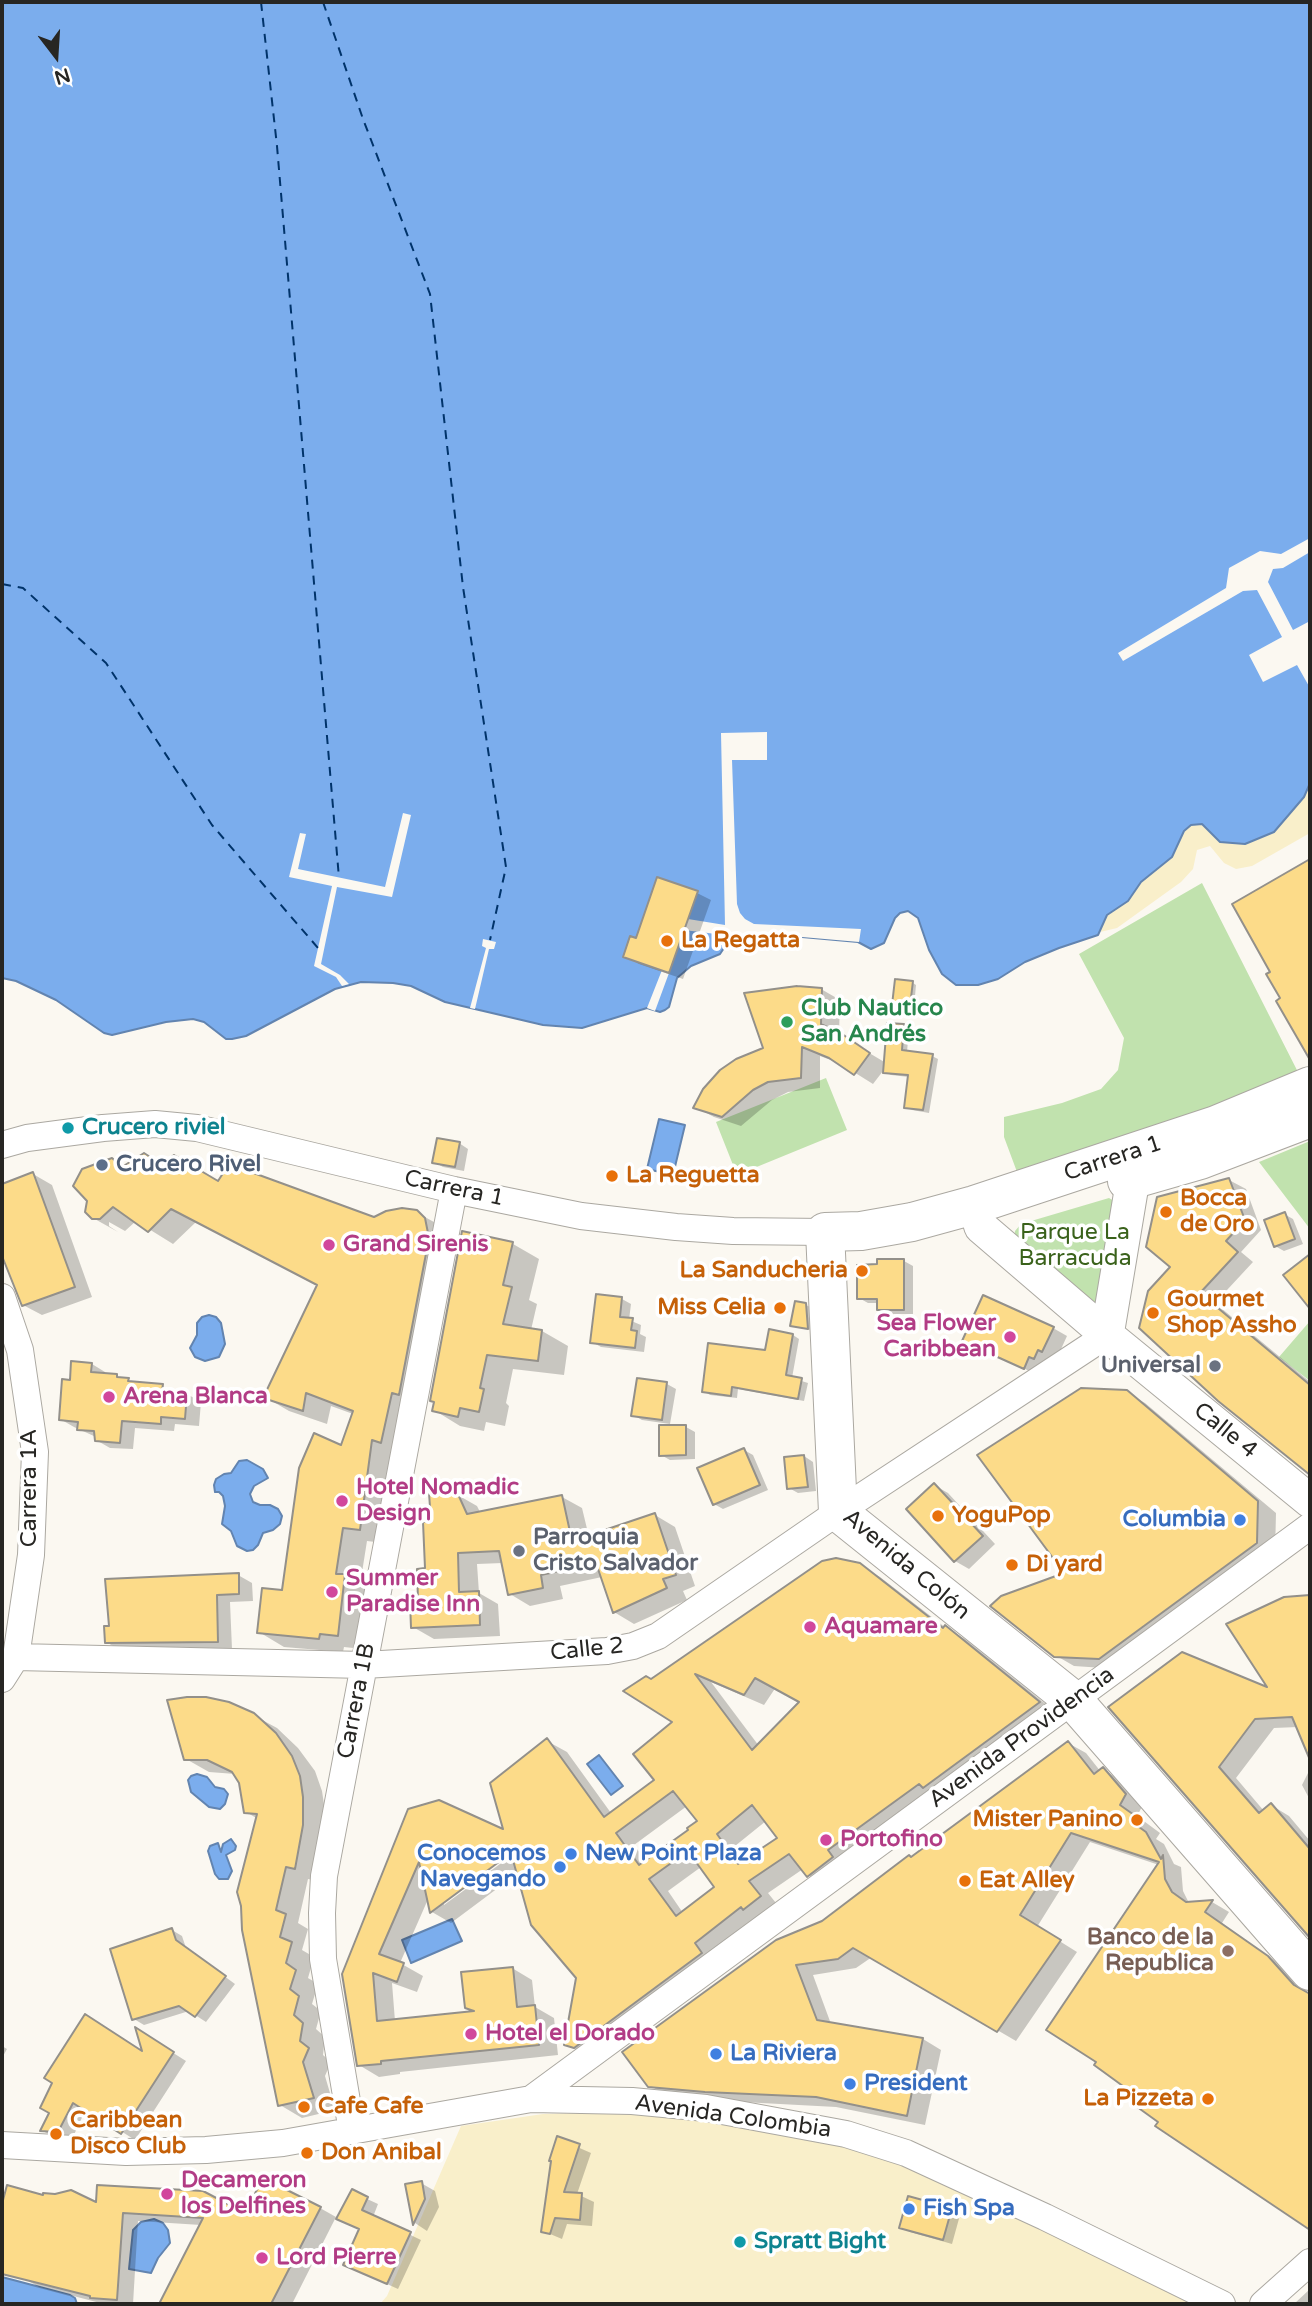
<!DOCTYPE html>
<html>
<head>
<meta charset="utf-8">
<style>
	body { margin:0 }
	#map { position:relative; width:1312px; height:2306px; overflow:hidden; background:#fbf8f1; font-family:"Varela Round",sans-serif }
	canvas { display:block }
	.frame { position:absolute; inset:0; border:4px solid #272623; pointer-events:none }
	.north { position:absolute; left:21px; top:21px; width:70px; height:70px; -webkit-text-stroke:5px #fff; paint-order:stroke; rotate:163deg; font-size:19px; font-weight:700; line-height:28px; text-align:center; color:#272623 }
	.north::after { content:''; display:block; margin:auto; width:24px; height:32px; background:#272623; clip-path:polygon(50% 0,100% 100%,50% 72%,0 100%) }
</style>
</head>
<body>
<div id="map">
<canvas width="1312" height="2306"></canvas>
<div class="frame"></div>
<div class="north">N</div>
</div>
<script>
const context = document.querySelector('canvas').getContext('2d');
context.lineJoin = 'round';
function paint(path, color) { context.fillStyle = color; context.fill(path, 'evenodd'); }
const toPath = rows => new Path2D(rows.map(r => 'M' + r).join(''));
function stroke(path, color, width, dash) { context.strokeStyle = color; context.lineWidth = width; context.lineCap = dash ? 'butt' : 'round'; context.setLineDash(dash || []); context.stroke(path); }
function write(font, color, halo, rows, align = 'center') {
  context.font = font + ' "Varela Round",sans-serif'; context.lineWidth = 7; context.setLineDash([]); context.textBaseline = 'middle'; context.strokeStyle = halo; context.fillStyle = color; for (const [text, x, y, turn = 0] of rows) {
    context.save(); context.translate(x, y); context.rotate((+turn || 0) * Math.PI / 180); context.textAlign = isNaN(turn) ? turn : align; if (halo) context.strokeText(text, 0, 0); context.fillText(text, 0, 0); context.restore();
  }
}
paint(toPath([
	[1202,883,1302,1080,1020,1180,1004,1137,1004,1117,1062,1103,1101,1089,1118,1070,1124,1038,1079,954],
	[826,1078,847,1130,737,1175,716,1122],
	[1310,1141,1310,1229,1259,1162],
	[1109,1198,1114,1201,1107,1293,1093,1307,1014,1239,1015,1231,1021,1224],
	[1310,1321,1310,1381,1279,1357]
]), '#c1e2ae');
paint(toPath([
	[1310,783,1310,833,1252,866,1236,869,1224,863,1210,846,1197,850,1193,869,1181,882,1117,928,1100,932,1107,915,1128,901,1141,882,1172,857,1184,831,1191,825,1202,824,1209,831,1282,822,1304,797],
	[619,2112,713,2120,832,2142,909,2166,1198,2304,380,2304,387,2296,461,2126,543,2114]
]), '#f9efca');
const water = toPath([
	[2,2,1310,2,1310,783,1304,797,1274,832,1245,844,1220,842,1202,824,1191,825,1184,831,1172,857,1141,882,1128,901,1107,915,1098,935,1059,948,1025,962,998,979,978,985,956,985,942,974,929,950,918,918,908,911,900,913,895,918,884,943,871,949,858,942,802,937,732,936,720,954,691,966,677,978,669,1007,665,1010,660,1012,647,1008,582,1028,543,1025,445,1002,411,986,393,983,361,982,335,989,246,1036,232,1039,226,1039,204,1022,193,1019,166,1022,112,1035,104,1033,56,1000,16,981,2,978,2,2],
	[659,1119,685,1125,673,1175,647,1169,659,1119],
	[209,1315,216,1317,221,1323,225,1344,219,1357,205,1361,195,1357,190,1348,197,1335,197,1323,202,1317,209,1315],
	[247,1460,263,1469,268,1478,254,1486,250,1494,253,1502,260,1505,270,1505,278,1509,282,1516,280,1524,273,1530,263,1533,258,1545,253,1550,247,1551,237,1546,231,1531,222,1524,225,1506,223,1496,219,1492,215,1492,214,1485,216,1479,224,1474,231,1473,239,1461,247,1460],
	[599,1755,623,1786,611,1795,587,1764,599,1755],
	[197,1774,207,1777,215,1787,224,1789,228,1794,225,1804,220,1809,209,1807,191,1792,188,1780,191,1776,197,1774],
	[231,1839,236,1846,235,1850,226,1855,232,1871,228,1879,219,1879,215,1874,208,1851,210,1846,218,1843,221,1852,223,1844,231,1839],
	[452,1919,462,1941,411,1963,402,1940,452,1919],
	[154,2219,163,2223,168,2230,170,2243,158,2258,151,2273,129,2269,133,2230,141,2222,154,2219],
	[2,2277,70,2295,75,2298,77,2304,2,2304,2,2277]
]);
paint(water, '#7baded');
stroke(water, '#6284b0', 2);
paint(toPath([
	[1310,538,1310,552,1283,568,1273,569,1268,582,1293,630,1310,621,1310,688,1297,665,1263,682,1249,655,1282,637,1257,590,1243,591,1123,661,1118,653,1226,588,1229,568,1260,551,1281,554],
	[767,732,767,760,732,760,737,904,740,913,745,919,754,924,861,929,859,942,802,937,732,936,684,930,688,919,725,925,721,733],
	[403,813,411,815,392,897,337,887,321,964,340,975,349,984,342,986,336,977,314,966,332,886,289,877,300,833,306,834,298,869,385,887],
	[483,939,496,942,494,949,489,949,475,1009,470,1008,486,948,482,946],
	[662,970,669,973,655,1011,647,1008]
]), '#fbf8f1');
paint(toPath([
	[1310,862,1310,1056,1278,1001,1282,999,1273,972,1235,905],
	[697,893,711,900,683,979,639,964,625,956,637,940],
	[913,983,916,985,914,1007,894,1004],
	[821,989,840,1000,839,1035,886,1063,903,1026,909,1029,907,1052,932,1056,938,1059,929,1113,912,1110,906,1107,909,1077,891,1075,883,1071,873,1084,841,1064,820,1056,820,1088,788,1092,772,1100,741,1126,714,1117,695,1107,765,1049],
	[459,1143,468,1149,464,1171,443,1167,434,1162],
	[112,1160,125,1167,162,1166,219,1184,374,1219,416,1212,441,1226,384,1543,367,1541,360,1585,368,1590,362,1649,344,1647,343,1652,284,1647,259,1632,283,1592,342,1447,353,1414,331,1406,327,1424,289,1411,265,1397,319,1286,196,1222,173,1244,136,1221,125,1231,109,1222,109,1226,118,1232,93,1218],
	[33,1174,52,1185,92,1297,42,1315,23,1305,2,1248,2,1186],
	[1229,1180,1246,1189,1261,1230,1241,1252,1253,1262,1215,1303,1310,1382,1310,1475,1219,1400,1172,1266],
	[1284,1214,1293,1219,1303,1244,1284,1251,1275,1246],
	[513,1244,539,1259,529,1300,537,1304,531,1330,542,1331,568,1346,564,1375,513,1369,506,1403,509,1406,505,1426,486,1422,484,1431,460,1426,434,1410],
	[879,1261,904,1261,913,1266,913,1314,888,1314,879,1309,879,1303,868,1303,859,1298,879,1266],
	[622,1299,631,1304,629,1320,641,1325,640,1334,646,1337,644,1352,601,1347,592,1342],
	[806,1305,810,1307,811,1330,792,1325],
	[1053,1328,1067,1336,1057,1358,1038,1375,964,1341],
	[771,1331,793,1335,799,1339,792,1378,808,1383,804,1401,738,1389,737,1398,710,1395,704,1391,767,1352],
	[92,1364,105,1372,105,1375,117,1376,134,1383,162,1386,176,1393,187,1394,201,1402,199,1426,175,1424,174,1431,135,1428,133,1449,110,1448,96,1440,96,1437,74,1427,60,1419,71,1382],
	[638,1380,667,1384,676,1389,670,1424,642,1420,633,1415],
	[1126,1392,1145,1403,1276,1513,1275,1554,1118,1669,1074,1666,1055,1655,1067,1574],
	[686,1427,695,1432,695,1459,670,1460,661,1455],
	[744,1450,753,1455,768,1490,723,1509,714,1504],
	[804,1456,813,1462,816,1491,798,1493,789,1488],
	[934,1485,948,1493,995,1544,969,1569,955,1561],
	[456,1494,477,1506,481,1514,562,1497,582,1508,589,1537,655,1515,675,1527,695,1586,683,1591,687,1600,634,1624,614,1612,602,1577,560,1586,563,1599,530,1606,510,1594,503,1563,477,1564,479,1593,498,1604,500,1636,434,1639,413,1627,427,1570,433,1523],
	[860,1565,880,1577,946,1628,965,1639,1058,1714,827,1887,808,1875,803,1869,768,1893,780,1908,585,2055,565,2044,578,1978,518,1873,451,1923,432,1912,429,1897,400,1963,423,1976,417,1992,392,1983,395,2021,477,2012,512,1968,532,1980,535,2007,554,2018,558,2055,400,2072,400,2074,379,2077,359,2065,343,1974,409,1811,506,1832,547,1741,567,1752,611,1813,657,1781,675,1721,651,1681],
	[711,1682,764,1705,776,1687,801,1702,759,1746],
	[687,1806,700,1821,691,1830,647,1862,634,1845],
	[766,1821,779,1838,746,1861,735,1846],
	[516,1847,519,1850,444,1905,444,1900],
	[701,1867,717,1887,683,1913,668,1891],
	[238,1575,252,1583,253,1601,230,1602,232,1649,120,1650,106,1642,111,1627],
	[1310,1597,1310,1758,1298,1727,1274,1728,1236,1778,1264,1811,1271,1805,1289,1816,1310,1841,1310,1935,1111,1708,1272,1691,1285,1599],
	[253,1715,277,1728,298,1748,315,1771,322,1791,325,1811,318,1881,308,1879,298,1923,308,1929,302,1950,314,1957,308,1978,318,1984,312,2004,321,2011,316,2029,325,2037,323,2055,331,2062,325,2076,335,2110,302,2118,280,2105,258,1819,246,1812,241,1782,235,1774,209,1772,186,1759],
	[1068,1743,1086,1753,1101,1772,1103,1770,1121,1780,1143,1805,1137,1816,1160,1833,1156,1839,1164,1844,1174,1864,1181,1867,1183,1891,1189,1903,1212,1902,1229,1912,1222,1923,1286,1969,1310,1995,1310,2228,1158,2125,1160,2121,1140,2096,1099,2061,1159,1865,1090,1842,1037,1927,1077,1952,1016,2041,872,1957,856,1968,813,1975,831,2024,923,2039,941,2050,925,2125,836,2107,724,2101,668,2096,649,2085,823,1922],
	[1310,1769,1310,1800,1302,1785],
	[172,1930,182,1936,186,1948,235,1984,206,2022,189,2011,144,2025,134,2019],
	[86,2016,145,2054,148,2037,186,2061,135,2140,86,2109,72,2139,55,2138,43,2131],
	[2,2046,7,2049,2,2058],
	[559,2139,591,2153,577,2194,594,2202,592,2226,567,2224,562,2239,543,2231],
	[421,2183,435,2191,439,2207,427,2231,415,2223,407,2185],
	[9,2187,44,2197,97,2205,246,2215,320,2208,336,2217,292,2304,161,2304,201,2225,138,2221,133,2304,104,2304,39,2287,23,2278,25,2270,2,2263,2,2210],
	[352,2192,378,2204,373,2217,421,2240,398,2289,356,2270,360,2229],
	[951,2210,960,2215,952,2244,910,2232,901,2227],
	[1310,2289,1310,2304,1294,2304]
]), '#0003');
stroke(toPath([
	[261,2,277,146,339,878],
	[323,2,363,119,430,294,463,587,506,867,490,940],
	[2,584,23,588,106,663,212,825,318,948]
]), '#00336a', 2, [9, 7]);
const building = toPath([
	[1310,859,1310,1060,1276,1001,1280,998,1266,974,1270,972,1232,904,1310,859],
	[657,877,698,891,669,973,623,957,630,936,636,938,657,877],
	[895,979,913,981,910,1006,892,1005,895,979],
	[797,986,822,988,821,1024,845,1036,870,1053,854,1075,829,1058,802,1047,801,1078,768,1082,753,1090,722,1117,693,1108,703,1089,720,1070,736,1059,763,1048,744,993,797,986],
	[887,1023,904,1024,902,1050,933,1054,923,1110,904,1108,908,1075,883,1073,887,1023],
	[437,1138,460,1142,455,1167,432,1163,437,1138],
	[144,1153,161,1164,174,1155,218,1181,229,1164,374,1217,386,1211,402,1208,417,1210,425,1218,429,1238,399,1395,392,1393,381,1443,372,1440,360,1530,343,1528,336,1574,345,1574,338,1636,320,1634,319,1639,257,1633,262,1588,282,1590,299,1468,314,1433,341,1445,353,1411,306,1393,303,1411,263,1398,317,1285,171,1209,148,1232,113,1207,100,1219,92,1219,85,1212,87,1201,73,1186,82,1169,112,1158,122,1167,144,1153],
	[33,1172,75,1287,22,1306,2,1256,2,1184,33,1172],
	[1229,1178,1245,1220,1226,1241,1238,1252,1200,1293,1310,1385,1310,1475,1218,1401,1139,1328,1148,1291,1170,1267,1146,1247,1157,1197,1229,1178],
	[1285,1212,1295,1239,1274,1247,1264,1220,1285,1212],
	[462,1231,513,1242,503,1285,512,1287,503,1324,542,1330,538,1361,487,1355,480,1388,484,1389,479,1412,460,1408,458,1417,432,1411,434,1402,430,1401,462,1231],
	[1310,1254,1310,1309,1283,1275,1310,1254],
	[877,1259,904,1259,904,1310,877,1310,877,1299,857,1299,857,1265,877,1264,877,1259],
	[596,1294,622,1297,620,1317,633,1318,631,1330,637,1331,635,1348,590,1343,596,1294],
	[983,1295,1054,1327,1042,1352,1038,1350,1034,1359,1029,1357,1024,1369,962,1341,983,1295],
	[795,1301,806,1303,808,1329,790,1326,795,1301],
	[769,1329,793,1334,786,1375,802,1378,798,1399,732,1387,731,1396,702,1392,708,1343,765,1350,769,1329],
	[71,1361,92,1363,91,1372,117,1374,117,1377,129,1378,128,1381,163,1384,162,1391,187,1393,185,1419,161,1417,161,1424,122,1421,120,1443,95,1441,94,1431,77,1430,78,1422,59,1420,62,1379,70,1380,71,1361],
	[637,1378,667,1382,662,1420,631,1416,637,1378],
	[1081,1388,1127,1390,1258,1501,1257,1543,1099,1659,1054,1657,990,1606,1001,1596,1064,1573,977,1455,1081,1388],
	[659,1425,686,1425,686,1455,659,1456,659,1425],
	[744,1448,760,1485,713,1505,697,1468,744,1448],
	[804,1455,808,1487,787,1489,784,1457,804,1455],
	[934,1483,983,1536,954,1562,906,1509,934,1483],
	[457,1492,467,1514,562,1495,572,1541,655,1513,676,1575,663,1579,667,1588,613,1613,596,1563,541,1575,543,1588,508,1595,499,1551,458,1553,459,1592,479,1591,480,1625,411,1628,410,1600,418,1600,417,1569,425,1568,423,1522,431,1521,429,1493,457,1492],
	[836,1558,860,1563,943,1628,945,1625,1040,1702,923,1788,919,1784,828,1850,833,1857,807,1877,789,1854,749,1881,761,1896,743,1910,741,1907,695,1943,702,1953,574,2048,564,2045,576,1978,531,1925,511,1853,430,1913,419,1862,379,1954,404,1963,397,1982,373,1973,377,2021,474,2011,465,2008,461,1972,513,1967,517,2007,535,2005,539,2045,381,2061,381,2064,357,2066,342,1974,408,1809,439,1800,503,1829,490,1783,547,1738,604,1817,654,1780,633,1754,672,1722,623,1691,646,1676,651,1679,822,1561,836,1558],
	[695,1674,744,1695,755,1678,799,1702,752,1750,695,1674],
	[673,1791,697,1821,687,1828,688,1830,639,1865,616,1833,673,1791],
	[752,1805,777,1838,738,1864,717,1834,752,1805],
	[688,1851,714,1887,676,1916,649,1879,688,1851],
	[239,1573,239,1594,217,1595,218,1642,105,1643,104,1626,109,1626,105,1579,239,1573],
	[1310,1595,1310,1760,1292,1717,1255,1719,1219,1767,1259,1813,1271,1803,1310,1849,1310,1938,1108,1707,1182,1652,1267,1687,1226,1624,1284,1597,1310,1595],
	[187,1697,206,1697,229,1702,254,1713,276,1733,292,1756,300,1776,303,1797,303,1825,295,1869,286,1867,276,1910,286,1914,280,1937,292,1942,286,1963,296,1970,290,1989,299,1996,294,2015,303,2023,300,2041,309,2048,303,2062,314,2098,278,2106,242,1930,241,1906,237,1892,257,1814,244,1813,239,1783,232,1772,207,1760,184,1760,167,1700,187,1697],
	[1068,1741,1094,1774,1103,1767,1126,1794,1120,1805,1144,1822,1139,1827,1146,1832,1161,1859,1163,1855,1165,1879,1172,1892,1186,1902,1213,1900,1205,1912,1268,1956,1294,1985,1310,1994,1310,2230,1155,2126,1158,2122,1133,2104,1138,2097,1094,2065,1096,2062,1046,2030,1159,1862,1071,1833,1020,1915,1061,1940,997,2032,853,1948,838,1959,796,1965,817,2020,923,2038,907,2116,816,2097,705,2092,648,2087,622,2052,776,1940,822,1921,909,1855,911,1857,1068,1741],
	[172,1928,176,1940,226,1976,195,2017,179,2006,132,2020,110,1949,172,1928],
	[85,2014,142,2051,135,2027,174,2052,121,2134,73,2103,58,2132,40,2131,49,2113,40,2108,52,2083,44,2078,85,2014],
	[557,2136,580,2144,564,2192,582,2193,580,2220,555,2218,550,2234,541,2232,551,2161,549,2161,557,2136],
	[263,2178,321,2207,271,2304,159,2304,203,2218,123,2213,117,2300,90,2298,90,2296,2,2274,2,2204,7,2185,43,2195,43,2193,55,2194,71,2190,96,2202,97,2185,203,2191,245,2213,263,2178],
	[422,2181,425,2199,413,2225,405,2184,422,2181],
	[352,2189,368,2197,362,2210,411,2232,387,2284,343,2265,359,2229,336,2219,352,2189],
	[908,2196,952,2208,943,2240,899,2228,908,2196]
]);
paint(building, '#fcdb89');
stroke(building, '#93908a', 2);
const minor = toPath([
	[2,1145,27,1138,103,1128,155,1124,197,1128,454,1190,581,1216,676,1227,733,1231,825,1232],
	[2,1297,20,1350,35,1452,31,1555,16,1657,2,1679],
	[16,1657,364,1665,607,1651,633,1646,658,1636,838,1512,1107,1335],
	[531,2099,1310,1526],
	[352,2131,323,1959,322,1913,324,1876,454,1190],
	[2,2145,126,2152,206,2150,283,2143,531,2099,632,2101,706,2108,846,2134,906,2153,1045,2217,1222,2304],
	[1263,2304,1310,2262]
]);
const major = toPath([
	[974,1205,981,1227,1107,1335,1310,1501],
	[1107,1335,1133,1179,1126,1155]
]);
const highway = toPath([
	[1310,1086,1216,1125,974,1205,912,1222,861,1231,825,1232,838,1512,1073,1700,1310,1971],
	[1127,1181,1200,1160,1310,1118]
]);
stroke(minor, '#aba8a1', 28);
stroke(major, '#aba8a1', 35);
stroke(highway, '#aba8a1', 40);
stroke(minor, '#fff', 26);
stroke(major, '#fff', 33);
stroke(highway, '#fff', 38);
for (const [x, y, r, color] of [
	[667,941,7,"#e8710a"],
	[787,1022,7,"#2e9e5b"],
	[68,1128,7,"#0f9aa8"],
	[102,1165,7,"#5c6f8a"],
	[612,1176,7,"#e8710a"],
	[1166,1212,7,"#e8710a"],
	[329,1245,7,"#d1479c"],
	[862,1271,7,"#e8710a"],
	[780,1308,7,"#e8710a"],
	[1153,1313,7,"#e8710a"],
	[1010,1337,7,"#d1479c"],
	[1215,1366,7,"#6b7280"],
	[109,1397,7,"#d1479c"],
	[342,1501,7,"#d1479c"],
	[938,1516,7,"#e8710a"],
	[1240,1520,7,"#3f7fe0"],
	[519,1551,7,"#6b7280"],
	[1012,1565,7,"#e8710a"],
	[332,1592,7,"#d1479c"],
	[810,1627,7,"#d1479c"],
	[1137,1820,7,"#e8710a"],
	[826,1840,7,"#d1479c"],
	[571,1854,7,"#3f7fe0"],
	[560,1867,7,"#3f7fe0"],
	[965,1881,7,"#e8710a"],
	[1228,1951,7,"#8d6e63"],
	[471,2034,7,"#d1479c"],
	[716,2054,7,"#3f7fe0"],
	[850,2084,7,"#3f7fe0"],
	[1208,2099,7,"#e8710a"],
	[304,2107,7,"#e8710a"],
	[56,2134,7,"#e8710a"],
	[307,2153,7,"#e8710a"],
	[167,2194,7,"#d1479c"],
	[909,2209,7,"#3f7fe0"],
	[740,2242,7,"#0f9aa8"],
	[262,2258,7,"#d1479c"]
]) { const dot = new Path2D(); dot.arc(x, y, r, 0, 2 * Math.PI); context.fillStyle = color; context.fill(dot); stroke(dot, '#fff', 2.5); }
write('bold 23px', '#c56008', '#fff', [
	["La Regatta",681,941],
	["La Reguetta",626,1176],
	["Bocca",1180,1199],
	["de Oro",1180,1225],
	["La Sanducheria",848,1271,"right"],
	["Gourmet",1167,1300],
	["Shop Assho",1167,1326],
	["Miss Celia",766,1308,"right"],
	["YoguPop",952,1516],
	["Di yard",1026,1565],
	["Mister Panino",1123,1820,"right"],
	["Eat Alley",979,1881],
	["La Pizzeta",1194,2099,"right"],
	["Cafe Cafe",318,2107],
	["Caribbean",70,2121],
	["Disco Club",70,2147],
	["Don Anibal",321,2153]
], 'left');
write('bold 23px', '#27864d', '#fff', [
	["Club Nautico",801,1009],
	["San Andrés",801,1035]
], 'left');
write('bold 23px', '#0d838f', '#fff', [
	["Crucero riviel",82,1128],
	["Spratt Bight",754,2242]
], 'left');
write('23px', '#272623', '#fff', [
	["Carrera 1",1113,1159,-18],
	["Carrera 1",454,1189,12],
	["Calle 4",1225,1431,39],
	["Carrera 1A",30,1488,-90],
	["Avenida Colón",906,1565,40],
	["Calle 2",587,1650,-6],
	["Carrera 1B",357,1701,-79],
	["Avenida Providencia",1022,1738,-36],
	["Avenida Colombia",733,2117,8]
]);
write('bold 23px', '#4e5e75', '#fff', [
	["Crucero Rivel",116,1165]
], 'left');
write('23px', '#3a621b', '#fff', [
	["Parque La",1075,1233],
	["Barracuda",1075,1259]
]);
write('bold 23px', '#b23c85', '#fff', [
	["Grand Sirenis",343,1245],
	["Sea Flower",996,1324,"right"],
	["Caribbean",996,1350,"right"],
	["Arena Blanca",123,1397],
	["Hotel Nomadic",356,1488],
	["Design",356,1514],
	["Summer",346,1579],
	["Paradise Inn",346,1605],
	["Aquamare",824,1627],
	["Portofino",840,1840],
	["Hotel el Dorado",485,2034],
	["Decameron",181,2181],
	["los Delfines",181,2207],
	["Lord Pierre",276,2258]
], 'left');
write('bold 23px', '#5b616d', '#fff', [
	["Universal",1201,1366],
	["Parroquia",533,1538,"left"],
	["Cristo Salvador",533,1564,"left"]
], 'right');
write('bold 23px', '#366cbe', '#fff', [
	["Columbia",1226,1520,"right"],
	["Conocemos",546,1854,"right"],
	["Navegando",546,1880,"right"],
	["New Point Plaza",585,1854],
	["La Riviera",730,2054],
	["President",864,2084],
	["Fish Spa",923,2209]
], 'left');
write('bold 23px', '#785e54', '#fff', [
	["Banco de la",1214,1938],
	["Republica",1214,1964]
], 'right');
</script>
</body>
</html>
